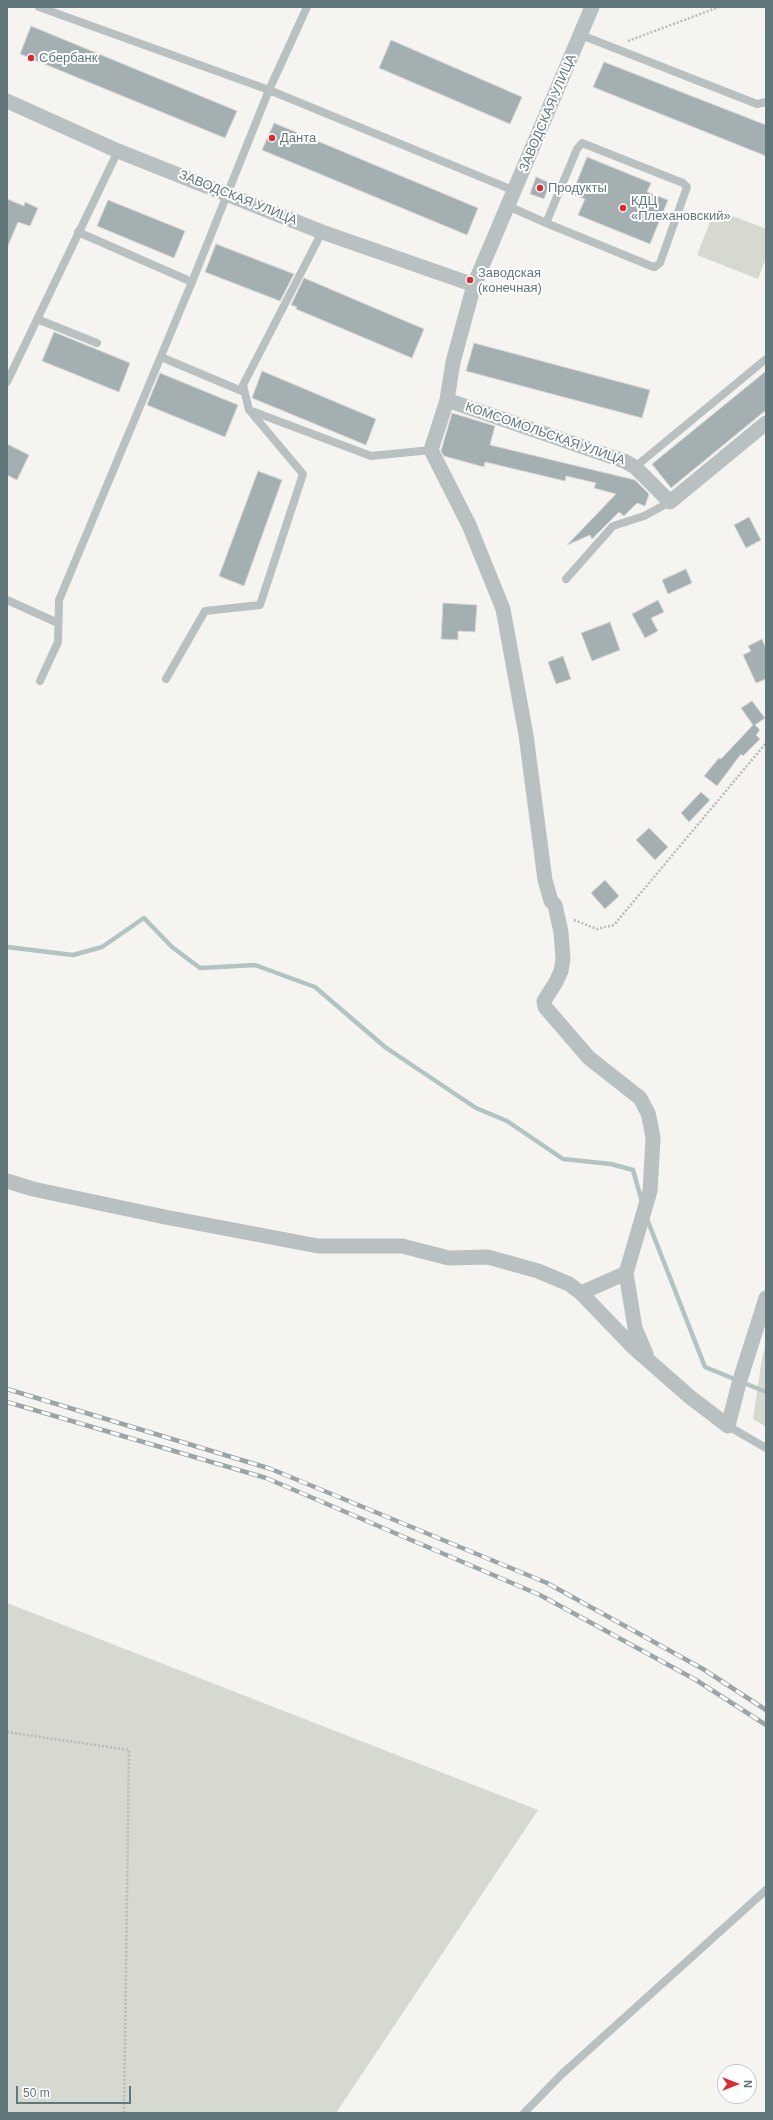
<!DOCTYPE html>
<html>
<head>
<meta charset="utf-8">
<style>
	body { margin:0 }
	#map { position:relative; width:773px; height:2120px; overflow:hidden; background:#f5f4f1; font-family:Helvetica,sans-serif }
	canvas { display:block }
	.frame { position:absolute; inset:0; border:8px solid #61777b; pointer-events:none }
	.north { position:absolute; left:717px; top:2064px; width:40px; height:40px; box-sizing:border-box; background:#fff; border:1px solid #c0c9ca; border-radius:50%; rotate:90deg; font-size:11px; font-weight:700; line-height:16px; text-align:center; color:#61777b }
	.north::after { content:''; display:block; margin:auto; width:14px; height:18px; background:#dc2a33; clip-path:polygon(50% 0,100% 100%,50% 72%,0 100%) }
	.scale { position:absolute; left:16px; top:2086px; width:115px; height:18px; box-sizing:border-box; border:2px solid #61777b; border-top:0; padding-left:5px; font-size:12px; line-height:14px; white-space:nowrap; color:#61777b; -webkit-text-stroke:3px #fff; paint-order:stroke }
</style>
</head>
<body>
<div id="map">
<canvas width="773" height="2120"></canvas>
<div class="frame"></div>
<div class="north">N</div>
<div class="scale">50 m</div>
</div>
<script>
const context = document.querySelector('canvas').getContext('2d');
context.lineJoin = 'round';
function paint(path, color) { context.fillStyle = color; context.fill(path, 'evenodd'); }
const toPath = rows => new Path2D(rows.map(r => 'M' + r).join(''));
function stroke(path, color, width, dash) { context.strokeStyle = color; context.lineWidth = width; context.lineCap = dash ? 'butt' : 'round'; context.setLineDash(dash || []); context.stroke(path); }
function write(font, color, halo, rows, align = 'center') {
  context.font = font + ' Helvetica,sans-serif'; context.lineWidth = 4; context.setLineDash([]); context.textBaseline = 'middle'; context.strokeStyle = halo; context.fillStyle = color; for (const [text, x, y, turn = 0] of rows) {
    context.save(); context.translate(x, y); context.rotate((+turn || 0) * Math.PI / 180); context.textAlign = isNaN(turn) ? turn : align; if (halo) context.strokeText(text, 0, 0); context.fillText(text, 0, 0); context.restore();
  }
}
paint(toPath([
	[715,209,766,229,766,258,758,279,697,255],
	[766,1342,766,1427,753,1419,762,1358],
	[7,1603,538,1810,336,2113,7,2113]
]), '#d6d9d0');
stroke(toPath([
	[7,947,73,955,102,947,144,918,172,947,200,968,255,965,315,987,385,1047,476,1108,507,1121,563,1159,611,1164,633,1170,642,1202],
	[647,1219,705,1367,766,1392]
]), '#b2c3c3', 4.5);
const building = toPath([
	[31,26,237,111,225,138,20,54,31,26],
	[391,40,522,97,510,124,379,68,391,40],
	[604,62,766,125,766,156,593,87,604,62],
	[274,123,478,208,467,235,262,150,274,123],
	[587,157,651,183,647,192,668,200,650,244,578,215,585,199,572,194,587,157],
	[536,177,550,183,544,199,530,194,536,177],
	[7,199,24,206,25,202,38,208,30,226,18,222,7,248,7,199],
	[108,200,185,231,174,258,97,226,108,200],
	[216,244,294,274,280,301,205,272,216,244],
	[304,278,424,329,412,358,296,309,297,307,291,305,304,278],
	[54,332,130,363,119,392,42,361,54,332],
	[474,343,650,390,642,418,466,371,474,343],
	[262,371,376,419,366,445,252,398,262,371],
	[766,371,766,410,671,488,652,464,766,371],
	[160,373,238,405,225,437,147,405,160,373],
	[452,413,495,426,490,445,635,480,649,494,645,506,637,503,624,516,619,512,592,539,590,535,567,545,616,494,594,488,596,483,566,476,565,481,485,462,484,467,444,456,441,451,452,413],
	[7,444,29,455,17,480,7,475,7,444],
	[258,471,282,480,244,586,219,576,258,471],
	[749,517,761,540,746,548,734,525,749,517],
	[686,569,692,583,668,594,662,580,686,569],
	[658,600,664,612,651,618,658,631,645,638,632,614,658,600],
	[443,603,477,605,475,632,458,631,458,640,441,639,443,603],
	[610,622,620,650,592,661,581,633,610,622],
	[762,639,766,649,766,679,756,683,743,655,751,651,748,646,762,639],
	[563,656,571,679,556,684,548,662,563,656],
	[752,701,765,718,755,725,760,730,756,735,760,739,743,756,741,754,717,786,704,776,719,758,721,759,753,725,741,708,752,701],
	[701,792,710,800,689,822,681,813,701,792],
	[649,828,668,847,655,860,636,840,649,828],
	[605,880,619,896,605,909,591,893,605,880]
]);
paint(building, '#a4afb2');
stroke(building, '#d6d5d4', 1);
stroke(toPath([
	[628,41,719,7],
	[574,920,597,929,614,925,766,743],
	[7,1732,129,1750,124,2113]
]), '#b6babb', 2.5, [2, 2]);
stroke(toPath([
	[39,7,269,90,515,191],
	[581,35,757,104,766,102],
	[508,206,546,223,651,266,655,267,660,263,687,187,683,183,582,143,577,149,546,223],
	[78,232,192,282],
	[322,232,243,385,249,410,371,456,431,450],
	[37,319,97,343],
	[161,357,244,392],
	[7,382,118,151],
	[635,467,766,359],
	[566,579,613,526,644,516,670,502],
	[7,600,58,623],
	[166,679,205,611,260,605,303,474,250,411],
	[40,681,58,642,59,600,192,282,269,90,307,7],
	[728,1426,766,1448],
	[524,2113,562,2074,766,1890]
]), '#b9c0c1', 8);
stroke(toPath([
	[592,7,474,285,453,362,447,400,431,450,469,525,503,609,526,735,545,880,551,901,555,905,561,932,563,959,561,971,556,982,544,1001,545,1007,589,1058,640,1098,648,1113,651,1126,653,1139,650,1191,626,1273],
	[7,101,118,151,322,232,474,285],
	[447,400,624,461,635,467,670,502,766,423],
	[7,1181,33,1189,165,1217,318,1246,402,1246,449,1258,488,1257,538,1271,569,1284,581,1293,633,1347,690,1397,728,1426,739,1383,766,1298],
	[581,1293,626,1273,635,1328,646,1354]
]), '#b9c0c1', 15);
const rail = toPath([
	[7,1389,271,1469,547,1583,703,1669,766,1710],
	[7,1402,266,1478,540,1595,696,1680,766,1725]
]);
stroke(rail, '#9ba5a8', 4.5);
stroke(rail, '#fff', 3, [9]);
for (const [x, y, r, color] of [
	[31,58,4,"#dc2a33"],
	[272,138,4,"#dc2a33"],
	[540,188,4,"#dc2a33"],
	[623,208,4,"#dc2a33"],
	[470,280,4,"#dc2a33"]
]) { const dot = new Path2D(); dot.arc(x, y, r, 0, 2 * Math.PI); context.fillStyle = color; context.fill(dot); stroke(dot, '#fff', 1.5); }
write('13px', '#61777b', '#fff', [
	["Сбербанк",39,58],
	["Данта",280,138],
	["Продукты",548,188],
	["КДЦ",631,201],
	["«Плехановский»",631,216],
	["Заводская",478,273],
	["(конечная)",478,288]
], 'left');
write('13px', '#61777b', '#fff', [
	["ЗАВОДСКАЯ УЛИЦА",548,113,-67],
	["ЗАВОДСКАЯ УЛИЦА",238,198,22],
	["КОМСОМОЛЬСКАЯ УЛИЦА",545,434,19]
]);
</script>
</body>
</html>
